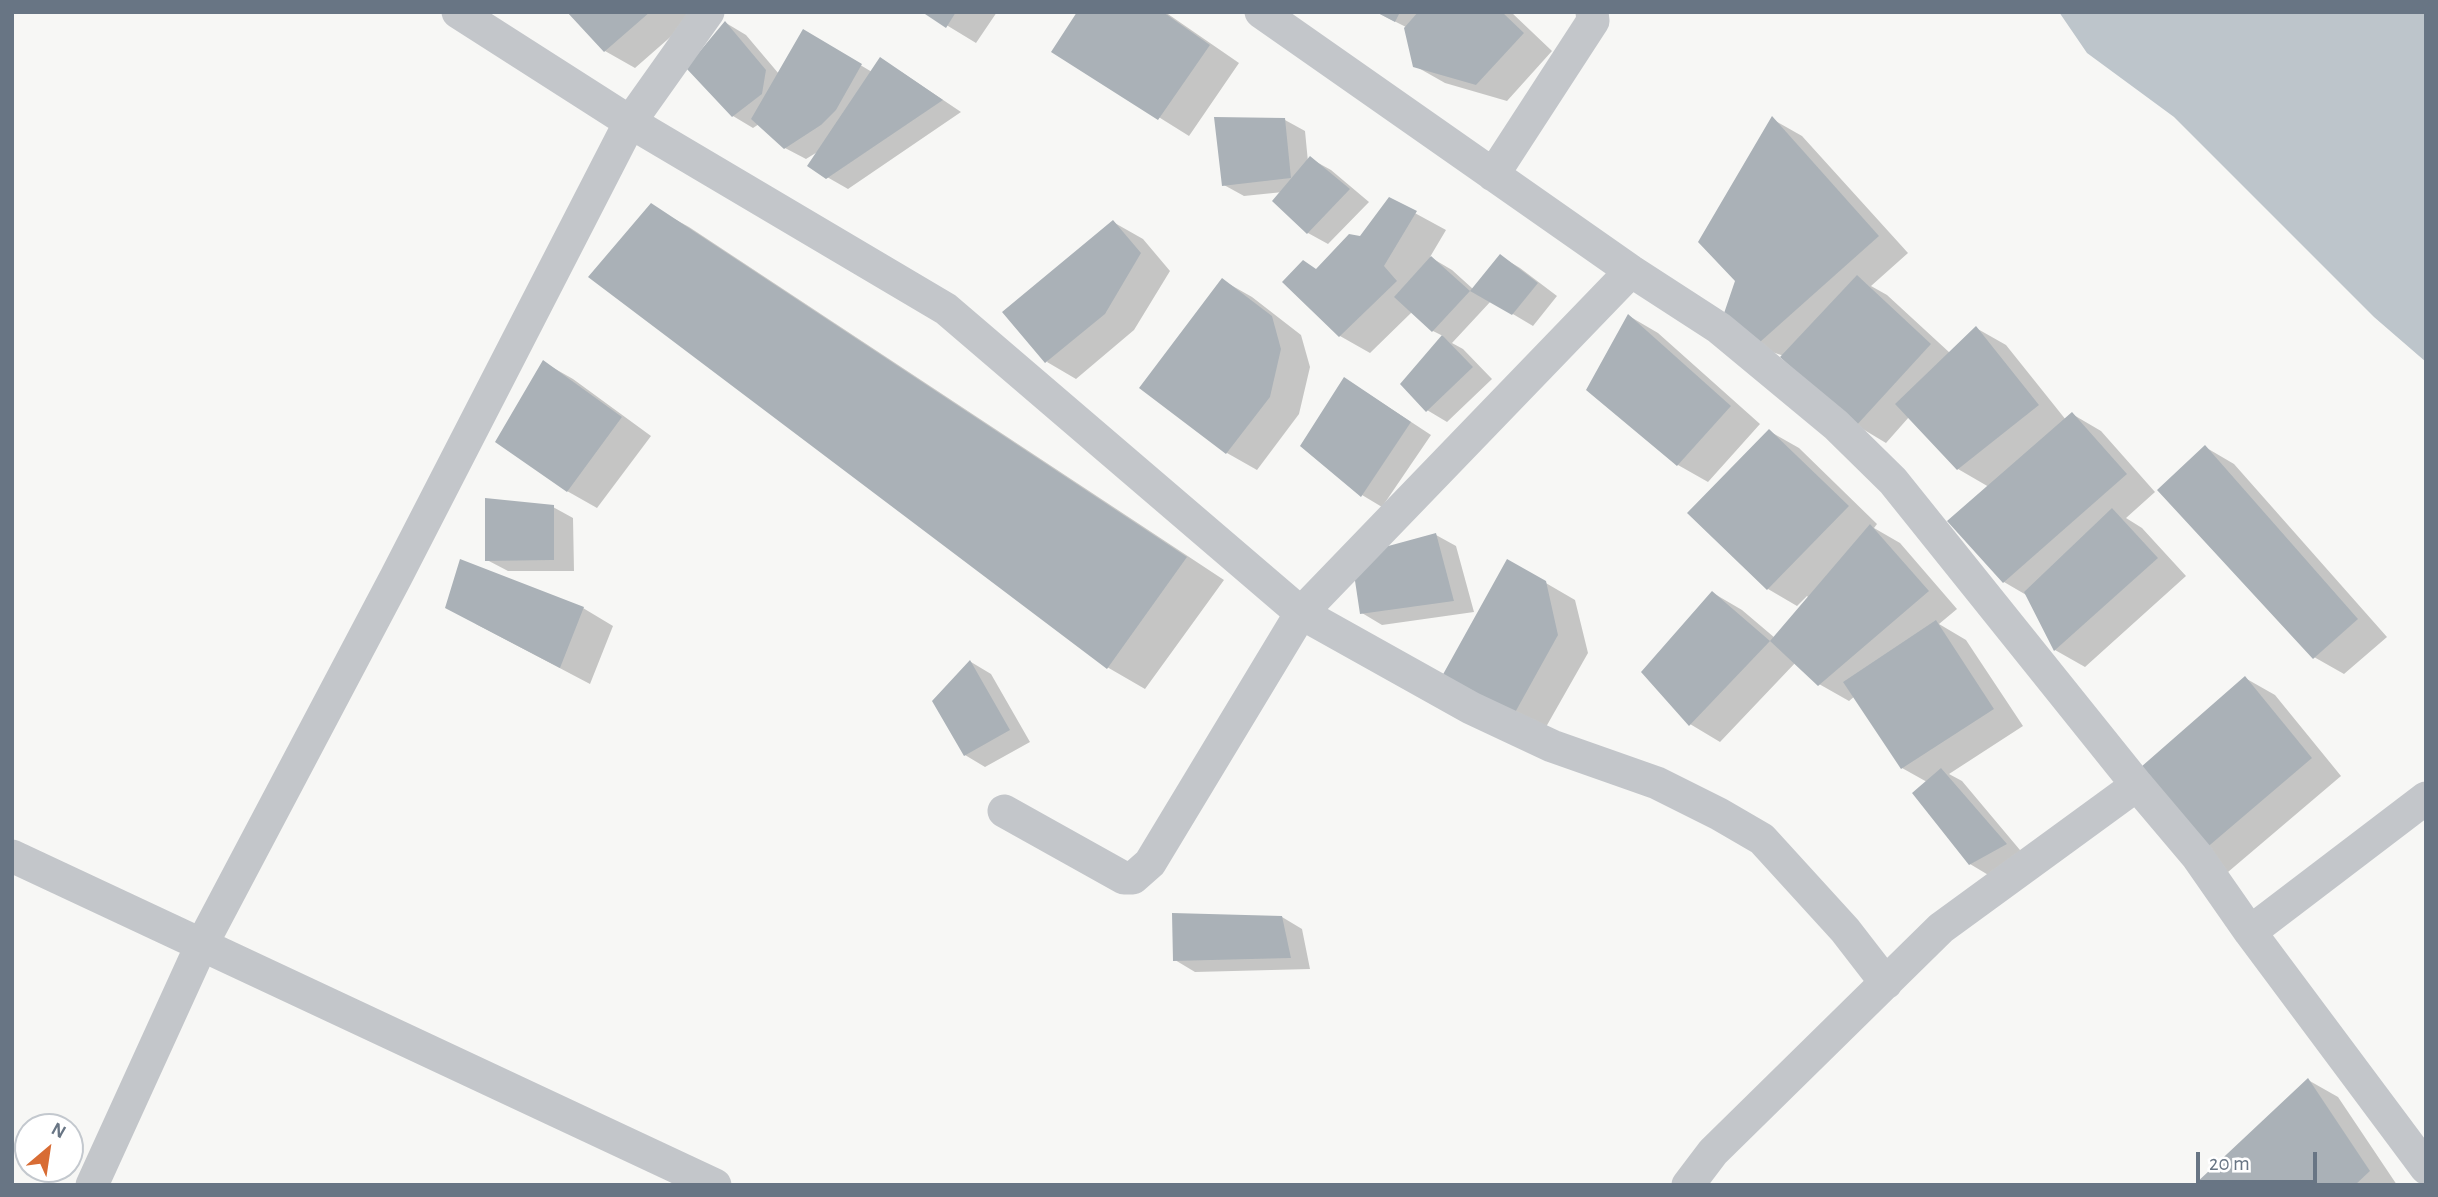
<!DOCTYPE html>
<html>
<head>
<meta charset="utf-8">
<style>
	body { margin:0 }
	#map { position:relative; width:2438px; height:1197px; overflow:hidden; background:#f7f7f5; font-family:"Alegreya Sans",sans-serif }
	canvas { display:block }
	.frame { position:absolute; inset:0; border:14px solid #687584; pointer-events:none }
	.north { position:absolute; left:14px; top:1113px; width:70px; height:70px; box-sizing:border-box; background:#fff; border:2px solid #c3c8ce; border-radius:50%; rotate:29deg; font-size:19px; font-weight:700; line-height:28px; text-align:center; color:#687584 }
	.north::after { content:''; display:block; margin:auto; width:24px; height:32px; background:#d86c34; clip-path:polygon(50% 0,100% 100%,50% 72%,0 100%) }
	.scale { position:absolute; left:2196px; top:1152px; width:121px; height:32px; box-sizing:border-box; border:4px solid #687584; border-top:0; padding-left:9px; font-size:21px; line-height:24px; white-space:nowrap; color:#687584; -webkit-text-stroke:5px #fff; paint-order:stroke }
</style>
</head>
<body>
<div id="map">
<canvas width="2438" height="1197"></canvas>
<div class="frame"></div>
<div class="north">N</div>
<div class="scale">20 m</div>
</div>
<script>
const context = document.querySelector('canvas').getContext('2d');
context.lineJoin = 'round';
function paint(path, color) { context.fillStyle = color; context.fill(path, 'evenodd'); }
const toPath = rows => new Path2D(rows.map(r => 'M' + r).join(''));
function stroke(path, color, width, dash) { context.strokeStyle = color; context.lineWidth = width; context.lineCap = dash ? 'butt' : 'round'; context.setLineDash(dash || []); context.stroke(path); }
paint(toPath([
	[2059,12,2426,12,2426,362,2374,317,2174,117,2087,53]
]), '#bdc5cb');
paint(toPath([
	[569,12,699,12,635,68,605,51],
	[925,12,997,12,976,43],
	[1079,12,1165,12,1239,63,1189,136,1053,51],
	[1376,12,1511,12,1552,51,1507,101,1445,83,1415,66,1406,27],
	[726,23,746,35,779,74,803,31,872,72,900,71,961,112,848,189,827,177,819,151,806,159,785,148,759,124,753,128,733,116],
	[1772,119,1802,136,1908,253,1871,286,1887,295,1950,353,1976,328,2006,345,2066,420,2072,414,2101,431,2155,492,2126,518,2142,528,2186,576,2085,667,2055,650,2028,596,2004,582,1989,487,1958,469,1909,417,1886,443,1856,425,1784,356,1751,345,1737,281],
	[1285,120,1305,131,1308,162,1311,159,1331,170,1369,202,1328,244,1308,233,1283,192,1244,196,1224,185],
	[1389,199,1446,230,1430,257,1452,270,1473,289,1500,256,1520,268,1557,296,1533,326,1491,301,1452,343,1463,349,1492,379,1447,422,1427,410,1443,336,1433,331,1412,312,1370,353,1340,336,1317,271,1361,238],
	[651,206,689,227,1224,580,1145,689,1107,667],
	[1113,222,1143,239,1170,271,1134,330,1076,379,1047,362],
	[1222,280,1252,297,1301,335,1310,367,1299,414,1257,470,1227,453,1141,387],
	[1629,316,1658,333,1760,424,1708,482,1678,465,1588,390],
	[543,362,573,379,651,436,597,508,567,491],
	[1364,391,1431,435,1382,507,1362,495,1302,445],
	[1769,431,1799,448,1877,524,1874,528,1900,543,1957,609,1939,624,1966,640,2023,726,1949,774,1962,781,2025,856,1990,876,1970,864,1927,782,1902,768,1855,696,1849,701,1819,684,1796,662,1720,742,1690,724,1713,593,1742,610,1775,638,1809,598,1807,596,1797,606,1768,589],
	[2205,447,2234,464,2387,637,2344,674,2314,657],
	[553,507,573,518,574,571,508,571,487,560],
	[1436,535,1456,546,1474,612,1382,625,1362,613],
	[1508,561,1575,600,1588,653,1542,734,1443,677],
	[583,608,613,626,590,684,476,624],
	[971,662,991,674,1030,742,985,767,965,755],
	[2245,678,2275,695,2341,776,2228,872,2198,854],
	[1282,917,1302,929,1310,969,1195,972,1175,960],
	[2308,1080,2338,1097,2397,1185,2197,1185]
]), '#0003');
paint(toPath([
	[567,12,650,12,604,52],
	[922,12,956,12,946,28],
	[1077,12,1163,12,1210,45,1158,120,1051,52],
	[1376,12,1400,12,1395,22],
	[1418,12,1502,12,1524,33,1476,85,1413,67,1404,28],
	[725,21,766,70,762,94,732,117,686,68],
	[803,29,862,64,836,110,821,125,784,149,751,119],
	[880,57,943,100,826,179,807,166],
	[1772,116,1879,236,1760,342,1719,328,1735,281,1698,242],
	[1214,117,1285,118,1291,178,1222,186],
	[1310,156,1350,189,1307,234,1272,201],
	[1389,197,1417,211,1384,266,1397,281,1339,337,1282,282,1303,260,1316,269,1349,234,1360,236],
	[651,203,1187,557,1107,669,588,277],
	[1113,220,1141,253,1105,314,1045,363,1002,312],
	[1500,254,1538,283,1512,315,1470,291,1432,332,1394,297,1431,256,1470,291],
	[1857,275,1931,344,1855,427,1780,357],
	[1222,278,1272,316,1281,349,1270,397,1226,454,1139,388],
	[1628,314,1731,406,1677,466,1586,390],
	[1976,326,2039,405,1957,470,1895,404],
	[1442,335,1473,367,1426,412,1400,384],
	[543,360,622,417,567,492,495,442],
	[1344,377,1411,422,1361,497,1300,446],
	[2072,412,2127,474,2003,583,1947,521],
	[1769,429,1849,506,1767,590,1687,513],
	[2205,445,2358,619,2313,659,2157,490],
	[485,498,554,505,554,560,485,561],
	[2112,508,2158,558,2054,651,2024,592],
	[1870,524,1929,591,1818,686,1770,641,1689,726,1641,672,1712,591,1770,641],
	[1436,533,1454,601,1360,614,1354,574,1381,548],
	[460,559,584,607,560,668,445,608],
	[1507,559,1546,581,1558,635,1512,718,1441,678],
	[1936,620,1994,709,1901,769,1843,682],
	[970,660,1010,730,964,756,932,701],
	[2245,676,2312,758,2197,856,2141,767],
	[1941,768,2007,844,1969,865,1912,793],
	[1172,913,1282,916,1291,958,1173,961],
	[2308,1078,2370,1171,2355,1185,2194,1185]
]), '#aab1b7');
stroke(toPath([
	[458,12,630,122,946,309,1301,613,1471,708,1552,746,1657,783,1719,814,1762,839,1845,930,1886,983],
	[1261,12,1631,271,1719,328,1836,425,1893,481,2137,785,2197,856,2250,932,2426,1168],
	[1493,175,1593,21,1592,12],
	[1004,811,1124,878,1133,878,1150,863,1301,613,1631,271],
	[12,856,715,1185],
	[2250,932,2426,798],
	[92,1185,201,946,396,577,630,122,708,12],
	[1688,1185,1713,1152,1941,928,2137,785]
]), '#c3c6ca', 33);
</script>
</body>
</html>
